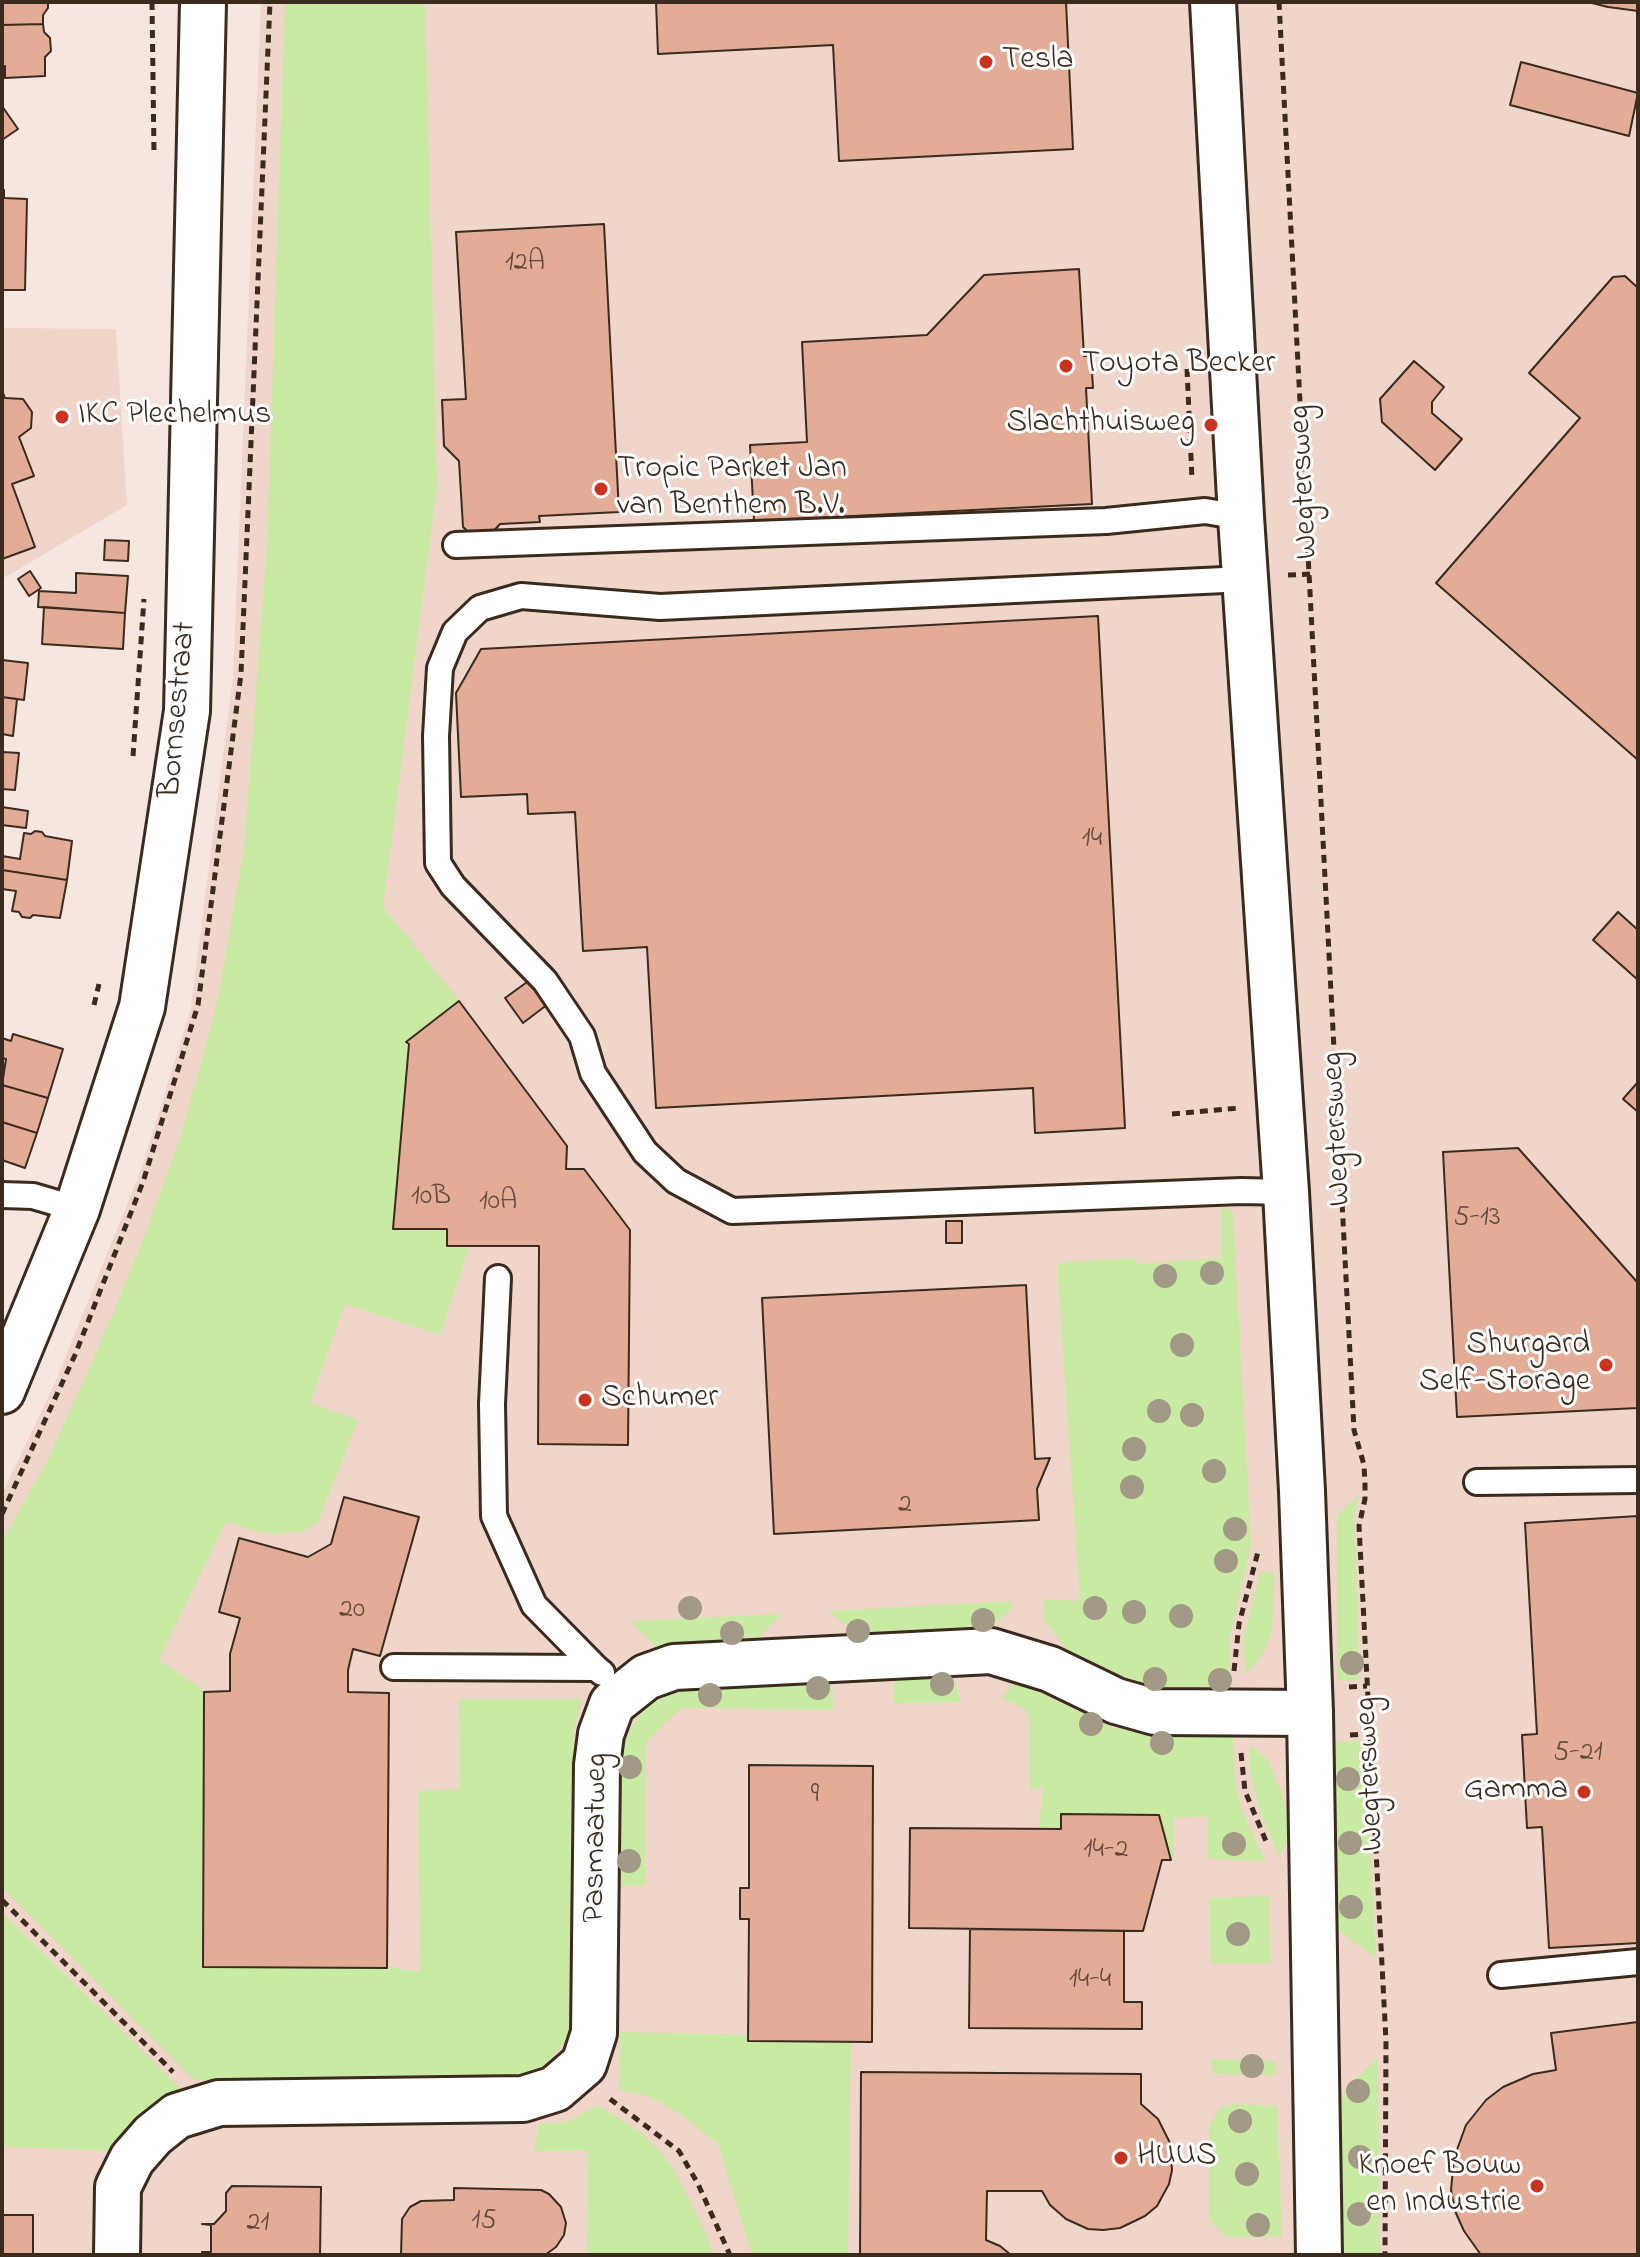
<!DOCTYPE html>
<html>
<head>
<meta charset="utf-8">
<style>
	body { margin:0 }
	#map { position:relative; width:1640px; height:2257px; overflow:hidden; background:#f6e6e0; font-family:"Indie Flower",sans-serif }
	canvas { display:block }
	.frame { position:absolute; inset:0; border:4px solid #3b2a1e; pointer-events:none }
</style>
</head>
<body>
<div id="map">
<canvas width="1640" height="2257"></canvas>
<div class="frame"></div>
</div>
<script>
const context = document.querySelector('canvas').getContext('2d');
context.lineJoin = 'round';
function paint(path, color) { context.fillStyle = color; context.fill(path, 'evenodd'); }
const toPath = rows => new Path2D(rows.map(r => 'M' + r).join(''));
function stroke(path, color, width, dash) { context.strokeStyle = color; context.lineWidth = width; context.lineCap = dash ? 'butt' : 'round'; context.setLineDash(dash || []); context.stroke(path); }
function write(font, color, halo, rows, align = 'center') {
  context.font = font + ' "Indie Flower",sans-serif'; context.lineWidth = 6; context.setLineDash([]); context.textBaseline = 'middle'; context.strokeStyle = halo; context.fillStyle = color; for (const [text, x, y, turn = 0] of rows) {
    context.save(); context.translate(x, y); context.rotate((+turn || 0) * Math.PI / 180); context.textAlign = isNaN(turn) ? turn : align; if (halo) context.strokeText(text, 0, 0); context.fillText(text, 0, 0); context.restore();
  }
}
paint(toPath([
	[261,2,1638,2,1638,2255,2,2255,2,1494,55,1383,142,1167,191,1008,233,677],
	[2,328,116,329,127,505,2,579]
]), '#f0d5ca');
paint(toPath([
	[285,2,425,2,437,485,383,907,459,1000,409,1044,445,1228,445,1248,469,1248,440,1335,345,1304,310,1403,358,1420,318,1522,303,1531,279,1534,258,1532,226,1521,159,1660,204,1690,202,1966,389,1967,420,1972,418,1791,460,1789,459,1699,582,1699,574,1730,577,1988,575,2023,570,2037,548,2062,536,2072,508,2082,194,2080,2,1887,2,1541,44,1467,91,1365,141,1245,181,1136,217,1004,244,849,267,547],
	[1225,1206,1233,1213,1251,1545,1229,1641,1230,1687,1191,1691,1140,1689,1074,1659,1043,1619,1044,1599,1080,1601,1057,1263,1135,1258,1136,1264,1222,1258,1221,1207],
	[1359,1495,1354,1516,1360,1680,1337,1681,1337,1515],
	[1260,1572,1275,1573,1272,1631,1263,1653,1246,1675,1243,1640],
	[1012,1601,1012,1608,987,1632,942,1631,867,1636,866,1628,851,1629,828,1611],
	[781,1614,754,1643,656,1647,630,1621],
	[952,1672,961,1702,894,1703,894,1675],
	[832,1678,833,1710,681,1708,646,1742,645,1886,619,1885,621,1756,627,1736,639,1716,652,1703,679,1690],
	[1015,1681,1114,1728,1158,1734,1233,1736,1235,1780,1241,1808,1266,1862,1208,1858,1208,1816,1174,1818,1174,1856,1171,1860,1159,1815,1062,1814,1061,1829,1039,1829,1043,1788,1030,1789,1029,1718,1025,1709,1002,1698],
	[1364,1740,1376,1957,1337,1930,1332,1851,1336,1742],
	[1250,1745,1268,1760,1283,1796,1289,1827,1286,1844,1279,1857,1259,1809,1250,1773],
	[1269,1896,1271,1963,1211,1964,1209,1898],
	[2,1912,184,2092,120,2148,104,2151,2,2146],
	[620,2032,851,2037,848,2255,752,2255,718,2144,679,2113,651,2097,619,2090],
	[1378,2058,1380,2255,1342,2255,1340,2110,1342,2098,1347,2087],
	[1212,2059,1276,2061,1276,2075,1213,2074],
	[1233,2104,1277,2106,1282,2237,1225,2237,1209,2219,1209,2126,1220,2108],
	[597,2105,642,2133,660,2151,674,2170,704,2229,714,2255,587,2255,588,2150,534,2151,539,2124,567,2122]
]), '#c9eaa3');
const building = toPath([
	[2,2,48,2,48,8,43,15,43,24,3,25,2,2],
	[656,2,1066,2,1073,149,839,161,833,45,658,54,656,2],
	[1588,2,1638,2,1638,11,1608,7,1588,2],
	[43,24,44,32,50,38,51,51,45,57,45,76,5,78,5,66,2,66,2,25,43,24],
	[1521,62,1638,93,1629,136,1510,105,1521,62],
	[2,106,18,129,2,140,2,106],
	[2,189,4,190,4,198,27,199,25,290,2,290,2,298,2,189],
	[604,224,619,512,539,516,540,522,500,524,491,534,473,536,463,527,459,461,444,446,442,400,466,399,456,232,604,224],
	[1079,269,1084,356,1091,356,1093,388,1086,388,1092,504,754,521,750,445,807,442,802,342,927,335,984,275,1079,269],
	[1625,276,1638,288,1638,760,1436,583,1580,418,1529,373,1613,277,1625,276],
	[1414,361,1444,387,1432,402,1432,413,1462,439,1435,470,1382,422,1380,399,1414,361],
	[2,390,5,398,23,399,32,412,31,428,19,437,34,476,12,484,35,547,2,559,2,390],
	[105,540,129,541,128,561,104,560,105,540],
	[30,571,41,588,29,596,18,579,30,571],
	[76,573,128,576,125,613,38,607,39,591,76,593,76,573],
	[44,607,125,613,123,649,42,644,44,607],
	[1098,616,1125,1128,1035,1133,1033,1088,656,1108,647,947,583,951,575,812,528,814,527,794,461,797,456,693,481,649,1098,616],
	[2,660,28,663,24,700,2,697,2,660],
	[2,697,17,699,13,736,2,734,2,697],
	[2,752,19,753,15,790,2,789,2,752],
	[2,807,28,811,26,828,2,825,2,807],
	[35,831,42,832,45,836,72,841,67,880,2,870,2,856,20,859,24,833,31,834,35,831],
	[2,870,67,880,60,918,33,915,30,918,22,917,19,912,12,911,16,891,2,889,2,870],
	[1618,912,1638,930,1638,980,1593,940,1618,912],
	[534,977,552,1001,523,1023,505,998,534,977],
	[459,1001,567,1146,566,1169,584,1169,630,1230,628,1445,538,1444,539,1246,447,1246,447,1229,393,1229,409,1044,406,1042,459,1001],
	[13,1034,63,1049,48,1098,2,1085,6,1059,2,1058,2,1038,11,1041,13,1034],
	[1638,1082,1638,1112,1623,1099,1638,1082],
	[2,1085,48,1098,37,1133,2,1122,2,1085],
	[2,1122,37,1133,25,1168,2,1160,2,1122],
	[1518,1148,1638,1283,1638,1408,1457,1417,1443,1152,1518,1148],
	[946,1221,962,1221,962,1243,946,1243,946,1221],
	[1026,1285,1035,1459,1050,1458,1037,1489,1039,1520,774,1534,762,1298,1026,1285],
	[344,1497,419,1517,380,1656,353,1649,348,1670,348,1692,389,1693,387,1968,203,1967,204,1692,230,1691,230,1654,240,1618,219,1612,239,1538,308,1557,331,1544,344,1497],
	[1638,1516,1638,1943,1549,1948,1542,1827,1527,1828,1522,1735,1537,1734,1525,1523,1638,1516],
	[749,1765,873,1766,872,2042,748,2041,749,1919,740,1919,740,1888,749,1888,749,1765],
	[1061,1814,1159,1815,1171,1860,1162,1860,1143,1931,909,1928,910,1828,1061,1829,1061,1814],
	[970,1929,1124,1931,1124,2002,1142,2002,1142,2029,969,2028,970,1929],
	[1638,2022,1638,2255,1481,2255,1464,2231,1455,2211,1451,2190,1454,2158,1466,2125,1486,2100,1503,2087,1533,2074,1556,2070,1551,2033,1638,2022],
	[861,2072,1141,2074,1141,2104,1158,2119,1170,2143,1172,2170,1169,2184,1157,2206,1145,2216,1120,2228,1103,2230,1088,2229,1066,2219,1050,2205,1042,2191,987,2191,986,2240,1000,2246,1011,2255,860,2255,861,2072],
	[232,2186,321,2187,320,2255,202,2255,202,2252,211,2252,211,2225,202,2224,214,2224,226,2211,226,2193,232,2186],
	[454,2188,541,2190,549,2194,561,2207,566,2223,564,2235,556,2247,545,2255,401,2255,402,2219,410,2207,421,2201,454,2200,454,2188],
	[2,2215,33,2215,33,2255,2,2255,2,2215]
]);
paint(building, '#e2ac96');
stroke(building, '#3b2a1e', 2);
const lane = toPath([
	[456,545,1106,521,1205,511,1241,517],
	[1245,579,660,607,521,596,480,608,455,632,440,668,436,736,438,863,453,886,545,981,582,1036,593,1073,645,1152,676,1181,732,1211,1241,1191,1286,1192],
	[2,1195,33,1196,77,1209],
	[498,1278,492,1404,494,1516,534,1605,596,1668],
	[1477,1482,1638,1480],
	[394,1667,596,1668,602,1673],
	[1501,1975,1638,1962]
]);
const street = toPath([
	[117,2255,118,2187,132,2159,153,2135,177,2116,219,2103,523,2099,555,2089,584,2064,594,2033,597,1765,601,1734,612,1704,646,1677,674,1667,991,1651,1050,1669,1116,1701,1155,1712,1310,1713]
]);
const secondary = toPath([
	[1213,2,1241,517,1286,1192,1302,1491,1310,1713,1319,2255]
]);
const primary = toPath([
	[2,1391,77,1209,142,1007,187,711,203,2]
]);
stroke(lane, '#3b2a1e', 30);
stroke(street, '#3b2a1e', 50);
stroke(secondary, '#3b2a1e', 50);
stroke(primary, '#3b2a1e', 50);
stroke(toPath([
	[152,2,154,153],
	[1279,2,1354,1430,1364,1465,1365,1484,1365,1499,1359,1526,1386,2041,1385,2255],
	[1187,369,1192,479],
	[1288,575,1311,574],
	[133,756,144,599],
	[94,1005,99,984],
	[1172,1114,1240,1108],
	[2,1514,75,1355,143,1182,198,1005,241,674,270,2],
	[1234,1671,1239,1624,1259,1548],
	[1349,1687,1367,1686],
	[1350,1735,1370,1734],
	[1241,1753,1245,1791,1268,1846],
	[2,1900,173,2072],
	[610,2099,679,2151,698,2184,730,2255]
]), '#3b2a1e', 5, [8, 6]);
stroke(lane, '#fff', 24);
stroke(street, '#fff', 44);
stroke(secondary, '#fff', 44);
stroke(primary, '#fff', 44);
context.fillStyle = '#a29987';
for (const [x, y] of [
	[1212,1273],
	[1165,1276],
	[1182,1345],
	[1159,1411],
	[1192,1415],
	[1134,1449],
	[1214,1471],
	[1132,1487],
	[1235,1529],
	[1226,1561],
	[690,1608],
	[1095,1608],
	[1134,1612],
	[1181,1616],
	[983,1620],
	[858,1631],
	[732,1633],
	[1352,1663],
	[1155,1679],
	[1220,1680],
	[942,1684],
	[818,1688],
	[710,1695],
	[1091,1724],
	[1162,1743],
	[630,1767],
	[1348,1779],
	[1350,1843],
	[1234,1844],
	[629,1861],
	[1351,1907],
	[1238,1934],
	[1252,2066],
	[1358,2091],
	[1240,2121],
	[1360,2157],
	[1247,2174],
	[1359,2214],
	[1258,2225]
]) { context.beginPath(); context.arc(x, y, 12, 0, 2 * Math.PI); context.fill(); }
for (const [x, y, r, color] of [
	[986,62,8,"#c8321e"],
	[1066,366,8,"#c8321e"],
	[62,417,8,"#c8321e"],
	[1211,425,8,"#c8321e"],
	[601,489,8,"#c8321e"],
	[1606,1365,8,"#c8321e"],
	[585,1400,8,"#c8321e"],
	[1584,1792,8,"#c8321e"],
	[1121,2158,8,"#c8321e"],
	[1537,2186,8,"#c8321e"]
]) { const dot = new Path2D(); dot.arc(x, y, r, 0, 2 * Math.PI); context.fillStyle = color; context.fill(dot); stroke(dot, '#fff', 3); }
write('28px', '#654a3c', null, [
	["12A",525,264],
	["14",1092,840],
	["10B",431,1198],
	["10A",498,1203],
	["5-13",1477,1219],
	["2",905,1506],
	["20",352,1611],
	["5-21",1578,1754],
	["9",815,1796],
	["14-2",1106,1851],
	["14-4",1090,1981],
	["15",484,2222],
	["21",258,2224]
]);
write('32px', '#3b2a1e', '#fff', [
	["Tesla",1002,62],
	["Toyota Becker",1082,366],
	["IKC Plechelmus",78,417],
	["Slachthuisweg",1195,425,"right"],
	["Tropic Parket Jan",617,471],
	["van Benthem B.V.",617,508],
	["Shurgard",1590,1347,"right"],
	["Self-Storage",1590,1384,"right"],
	["Schumer",601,1400],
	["Gamma",1568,1792,"right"],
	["HUUS",1137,2158],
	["Knoef Bouw",1521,2168,"right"],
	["en Industrie",1521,2205,"right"]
], 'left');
write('32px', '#3b2a1e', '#fff', [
	["Wegtersweg",1306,482,-93],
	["Bornsestraat",180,710,-85],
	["Wegtersweg",1339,1129,-93],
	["Wegtersweg",1372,1774,-93],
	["Pasmaatweg",598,1838,-89]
]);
</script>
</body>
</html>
